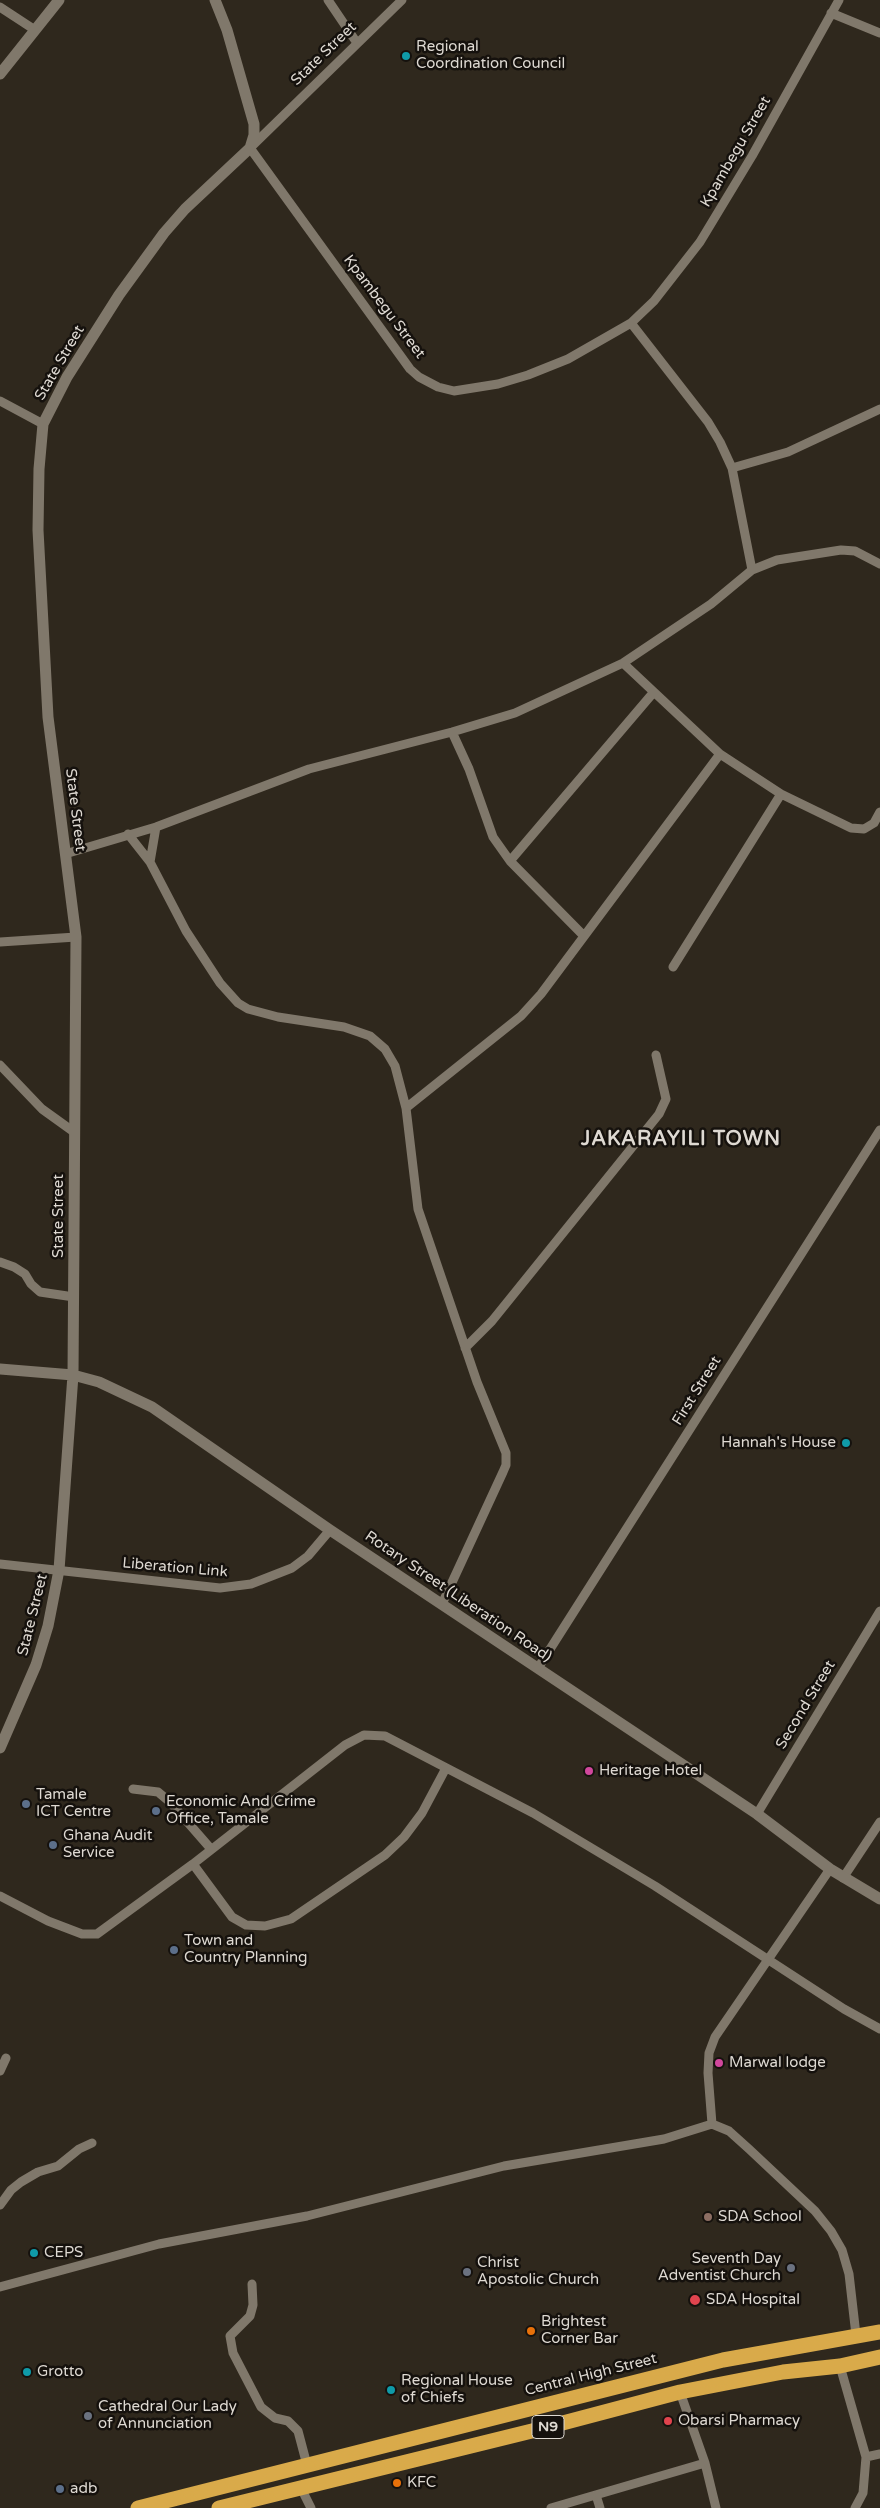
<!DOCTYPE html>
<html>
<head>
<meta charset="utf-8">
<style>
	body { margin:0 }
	canvas { display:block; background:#2f281d }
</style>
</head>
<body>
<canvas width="880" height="2508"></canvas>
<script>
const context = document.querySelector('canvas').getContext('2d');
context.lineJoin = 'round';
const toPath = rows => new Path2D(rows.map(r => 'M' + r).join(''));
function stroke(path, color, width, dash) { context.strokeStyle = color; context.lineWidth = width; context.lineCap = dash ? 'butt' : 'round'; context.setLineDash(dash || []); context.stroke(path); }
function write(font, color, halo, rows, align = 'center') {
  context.font = font + ' "Varela Round",sans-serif'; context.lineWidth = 5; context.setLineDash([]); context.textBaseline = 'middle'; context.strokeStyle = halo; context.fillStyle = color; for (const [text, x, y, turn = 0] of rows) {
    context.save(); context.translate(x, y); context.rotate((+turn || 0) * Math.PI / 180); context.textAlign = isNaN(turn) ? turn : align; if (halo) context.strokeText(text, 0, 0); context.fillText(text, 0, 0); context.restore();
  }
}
stroke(toPath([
	[328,0,357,43],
	[402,0,250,148,410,369,419,377,438,387,454,391,498,384,528,375,568,359,631,323,654,301,700,242,752,156,839,0],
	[0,7,35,30],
	[831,13,880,33],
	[631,323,708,422,720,442,732,468,752,570],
	[0,401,43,424],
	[732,468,788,452,880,409],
	[623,663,720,754,781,794,851,828,864,829,874,823,880,812],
	[452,732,469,769,493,837,510,861,583,935],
	[128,834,150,862,186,931,220,983,238,1003,248,1009,278,1017,344,1027,370,1036,385,1049,395,1066,406,1108,418,1209,477,1382,506,1453,506,1465,503,1472,442,1604],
	[65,854,156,827,309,769,452,732,515,713,623,663,711,604,752,570,777,560,841,550,855,551,880,564],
	[510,861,653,693],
	[150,862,156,827],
	[0,942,76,937],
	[673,967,781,794],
	[0,1065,42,1109,74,1132],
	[406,1108,521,1016,541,994,720,754],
	[0,1262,14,1267,25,1274,31,1284,40,1292,74,1297],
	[465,1348,492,1321,659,1114,666,1099,656,1055],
	[0,1564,220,1588,251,1584,292,1568,308,1556,330,1530],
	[538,1668,880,1130],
	[133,1789,158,1792,170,1802,211,1849],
	[757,1814,880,1611],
	[193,1864,232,1917,246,1925,265,1926,291,1919,385,1855,404,1837,422,1813,446,1768],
	[843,1878,880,1822],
	[0,1896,48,1921,82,1934,97,1934,193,1864,345,1745,364,1735,385,1736,533,1813,655,1886,844,2009,880,2029],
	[0,2071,6,2058],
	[712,2124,729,2131,749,2149,815,2211,831,2231,842,2250,849,2274,856,2335],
	[0,2205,11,2190,21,2182,38,2172,58,2166,79,2149,92,2143],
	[252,2284,253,2305,250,2316,230,2336,233,2353,261,2407,275,2418,288,2421,298,2431,307,2465],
	[0,2287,159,2244,307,2216,504,2166,664,2139,712,2124,708,2073,709,2053,715,2037,830,1869],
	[840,2366,866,2457,863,2493,855,2508],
	[680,2392,705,2463,716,2508],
	[866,2457,880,2454],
	[301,2488,311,2508],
	[596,2495,600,2508],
	[551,2508,705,2463]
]), '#80786b', 9);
stroke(toPath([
	[0,74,59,0],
	[0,1369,73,1375,99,1382,152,1407,330,1530,757,1814,830,1869,880,1899],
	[0,1748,36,1665,48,1626,59,1570,73,1375,76,937,48,717,38,530,39,469,43,424,67,377,119,295,164,233,185,209,250,148,254,135,254,124,227,30,215,0]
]), '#80786b', 11);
stroke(toPath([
	[138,2508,723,2360,880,2332],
	[219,2508,540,2429,680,2392,783,2372,840,2366,880,2357]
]), '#d9aa4a', 15);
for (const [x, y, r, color] of [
	[406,56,5,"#0f9aa8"],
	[846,1443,5,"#0f9aa8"],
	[589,1771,5,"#d1479c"],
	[26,1804,5,"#5c6f8a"],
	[156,1811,5,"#5c6f8a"],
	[53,1845,5,"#5c6f8a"],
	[174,1950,5,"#5c6f8a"],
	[719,2063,5,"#d1479c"],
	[708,2217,5,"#8d6e63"],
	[34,2253,5,"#0f9aa8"],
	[791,2268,5,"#6b7280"],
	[467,2272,5,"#6b7280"],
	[695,2300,6,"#e0444e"],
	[531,2331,5,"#e8710a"],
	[27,2372,5,"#0f9aa8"],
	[391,2390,5,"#0f9aa8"],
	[88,2416,5,"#6b7280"],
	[668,2421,5,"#e0444e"],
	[397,2483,5,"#e8710a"],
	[60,2489,5,"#5c6f8a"]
]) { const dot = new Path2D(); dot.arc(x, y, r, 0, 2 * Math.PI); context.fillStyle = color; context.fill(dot); stroke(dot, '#15110d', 2); }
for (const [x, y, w] of [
	[548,2427,32]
]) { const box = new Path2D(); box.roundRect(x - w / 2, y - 11.5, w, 23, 4); context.fillStyle = '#15110d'; context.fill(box); stroke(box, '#ded9d2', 1); }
write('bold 14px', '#ded9d2', null, [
	["N9",548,2427]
]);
write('15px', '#ded9d2', '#15110d', [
	["Regional",416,47],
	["Coordination Council",416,64],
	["Hannah's House",836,1443,"right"],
	["Heritage Hotel",599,1771],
	["Tamale",36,1795],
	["ICT Centre",36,1812],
	["Economic And Crime",166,1802],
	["Office, Tamale",166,1819],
	["Ghana Audit",63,1836],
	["Service",63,1853],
	["Town and",184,1941],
	["Country Planning",184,1958],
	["Marwal lodge",729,2063],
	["SDA School",718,2217],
	["CEPS",44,2253],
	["Seventh Day",781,2259,"right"],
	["Adventist Church",781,2276,"right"],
	["Christ",477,2263],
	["Apostolic Church",477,2280],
	["SDA Hospital",706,2300],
	["Brightest",541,2322],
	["Corner Bar",541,2339],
	["Grotto",37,2372],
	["Regional House",401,2381],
	["of Chiefs",401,2398],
	["Cathedral Our Lady",98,2407],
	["of Annunciation",98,2424],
	["Obarsi Pharmacy",678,2421],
	["KFC",407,2483],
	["adb",70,2489]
], 'left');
write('15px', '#ded9d2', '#15110d', [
	["State Street",324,54,-44],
	["Kpambegu Street",736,152,-60],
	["Kpambegu Street",384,307,53],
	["State Street",60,363,-60],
	["State Street",75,810,83],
	["State Street",59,1216,-90],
	["First Street",697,1391,-58],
	["Liberation Link",175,1568,5],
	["Rotary Street (Liberation Road)",458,1597,34],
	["State Street",33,1615,-76],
	["Second Street",806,1705,-59],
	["Central High Street",591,2375,-14]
]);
context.letterSpacing = '1px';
write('bold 20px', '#ded9d2', '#15110d', [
	["JAKARAYILI TOWN",681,1140]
]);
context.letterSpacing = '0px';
</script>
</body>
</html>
